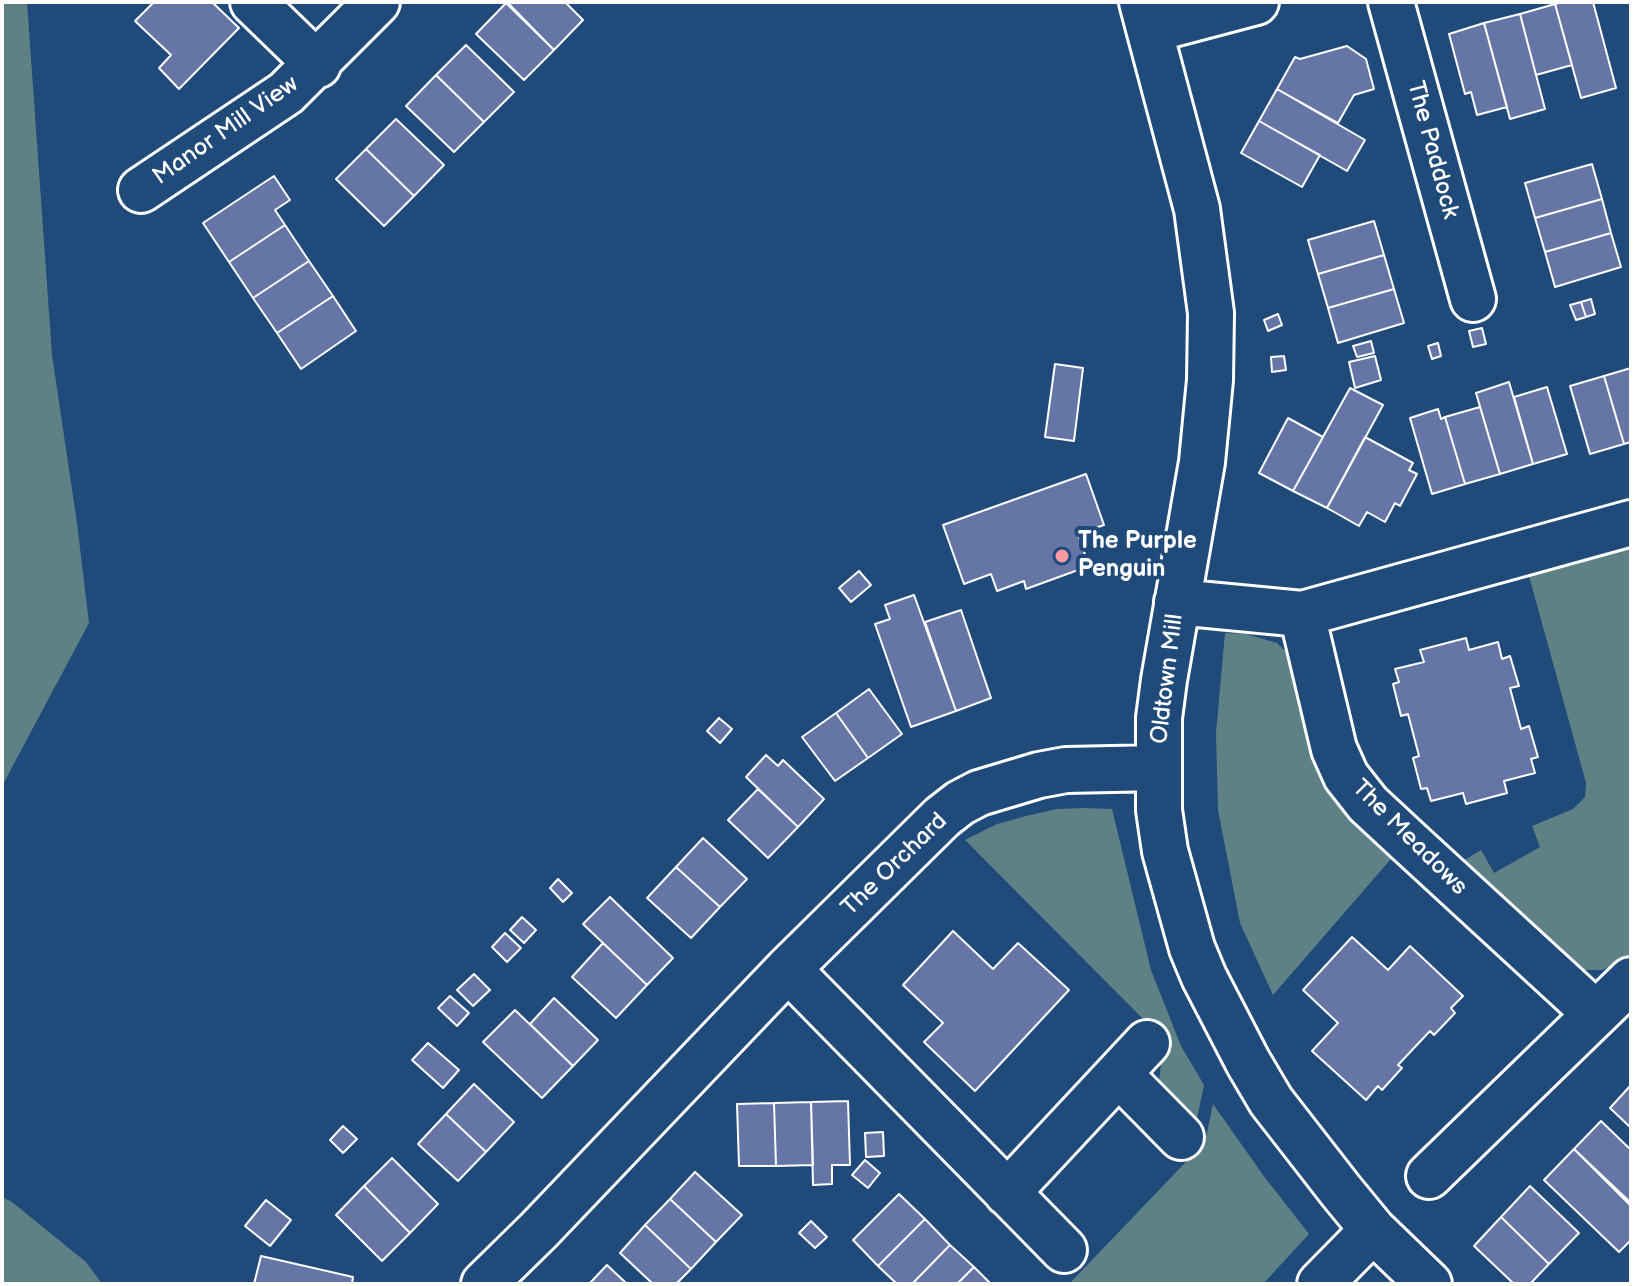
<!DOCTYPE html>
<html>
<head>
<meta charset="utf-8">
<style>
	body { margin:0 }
	#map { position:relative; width:1633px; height:1286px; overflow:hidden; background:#1f4a7a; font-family:"Balsamiq Sans",sans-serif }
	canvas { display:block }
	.frame { position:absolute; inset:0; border:4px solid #fff; pointer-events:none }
</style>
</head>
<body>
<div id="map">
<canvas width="1633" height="1286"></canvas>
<div class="frame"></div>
</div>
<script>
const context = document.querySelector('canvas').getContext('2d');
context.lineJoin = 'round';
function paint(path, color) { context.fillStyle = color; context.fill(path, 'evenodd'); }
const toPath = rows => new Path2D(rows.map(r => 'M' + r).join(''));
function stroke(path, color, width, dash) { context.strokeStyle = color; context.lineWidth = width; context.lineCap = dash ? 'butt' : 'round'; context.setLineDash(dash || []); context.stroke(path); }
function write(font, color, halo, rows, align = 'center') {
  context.font = font + ' "Balsamiq Sans",sans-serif'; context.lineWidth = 8; context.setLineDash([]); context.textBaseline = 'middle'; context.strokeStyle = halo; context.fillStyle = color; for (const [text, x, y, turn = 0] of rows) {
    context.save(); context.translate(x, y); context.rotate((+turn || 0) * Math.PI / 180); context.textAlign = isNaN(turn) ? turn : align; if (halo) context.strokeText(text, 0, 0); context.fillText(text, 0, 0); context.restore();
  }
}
paint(toPath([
	[2,2,27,2,52,355,77,523,89,623,2,786],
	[1631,548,1631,953,1621,962,1602,970,1583,970,1569,961,1463,861,1481,850,1494,873,1540,847,1532,826,1573,809,1585,797,1586,783,1529,576],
	[1225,633,1246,634,1277,643,1289,655,1304,700,1319,772,1336,796,1397,852,1273,995,1240,923,1218,810,1216,733],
	[1084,808,1112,809,1151,970,1181,1046,1204,1085,1194,1133,1171,1109,1159,1082,1161,1063,1172,1048,965,840,997,824,1026,816,1057,809],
	[1213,1104,1263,1175,1309,1234,1263,1284,1069,1284,1205,1142],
	[2,1197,12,1202,86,1262,102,1284,2,1284]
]), '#5e8186');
const building = toPath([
	[154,2,212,2,239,28,179,89,159,68,171,55,135,21,154,2],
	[507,2,565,2,583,20,554,50,507,2],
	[1563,2,1593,2,1616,88,1581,98,1555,4,1563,2],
	[506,3,554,50,524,80,476,34,506,3],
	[1555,4,1572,65,1536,75,1520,14,1555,4],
	[1520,14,1545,109,1510,119,1484,23,1520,14],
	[1484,23,1507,107,1477,115,1471,92,1465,94,1449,34,1484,23],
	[466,45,514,92,484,122,436,75,466,45],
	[1347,46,1366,59,1374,89,1354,95,1338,123,1277,89,1295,57,1300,59,1347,46],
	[436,75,484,122,454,152,406,106,436,75],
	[1277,89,1365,140,1347,171,1259,121,1277,89],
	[396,119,444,165,414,196,366,149,396,119],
	[1259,121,1320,155,1302,187,1241,153,1259,121],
	[366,149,414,196,384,226,336,179,366,149],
	[1592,164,1602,199,1535,218,1525,183,1592,164],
	[274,176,290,200,275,210,285,225,229,262,203,223,274,176],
	[1602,199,1611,233,1545,252,1535,218,1602,199],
	[1374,221,1384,255,1318,274,1308,240,1374,221],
	[285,225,309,261,253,298,229,262,285,225],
	[1611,233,1621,267,1555,287,1545,252,1611,233],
	[1384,255,1394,289,1328,308,1318,274,1384,255],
	[309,261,333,296,277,333,253,298,309,261],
	[1394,289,1404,323,1338,343,1328,308,1394,289],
	[333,296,356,331,301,369,277,333,333,296],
	[1591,299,1595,314,1586,317,1581,302,1591,299],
	[1581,302,1586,317,1576,320,1570,305,1581,302],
	[1278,314,1282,325,1268,331,1264,320,1278,314],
	[1482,328,1486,344,1473,347,1469,331,1482,328],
	[1371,341,1374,353,1357,357,1353,346,1371,341],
	[1438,343,1441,356,1432,359,1428,346,1438,343],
	[1284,356,1286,370,1272,372,1271,357,1284,356],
	[1375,356,1381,380,1355,388,1349,362,1375,356],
	[1055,364,1083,368,1074,441,1045,437,1055,364],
	[1631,368,1631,442,1624,444,1604,376,1631,368],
	[1604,376,1624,444,1590,454,1570,386,1604,376],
	[1509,382,1533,464,1500,474,1476,393,1509,382],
	[1547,387,1567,454,1533,464,1514,397,1547,387],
	[1350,388,1383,405,1327,508,1293,491,1350,388],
	[1480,407,1500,474,1465,484,1445,417,1480,407],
	[1438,409,1441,419,1445,417,1465,484,1432,494,1410,418,1438,409],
	[1288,418,1323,437,1293,491,1259,473,1288,418],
	[1365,437,1413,463,1409,470,1417,474,1400,506,1395,503,1385,522,1367,512,1359,526,1327,508,1365,437],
	[1086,474,1104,525,1078,534,1089,566,1026,589,1024,581,997,591,991,574,964,584,943,525,1086,474],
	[859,571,871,585,851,602,839,588,859,571],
	[914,595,956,711,911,727,875,624,890,619,885,605,914,595],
	[961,610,991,698,956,711,925,622,961,610],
	[1466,638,1469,650,1498,642,1502,659,1510,656,1519,686,1510,688,1521,729,1529,726,1538,757,1531,759,1535,773,1504,781,1507,793,1466,804,1463,793,1431,801,1427,788,1421,789,1413,758,1419,756,1408,714,1401,716,1393,684,1399,682,1395,669,1424,662,1420,650,1466,638],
	[869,689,902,734,868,758,836,713,869,689],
	[836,713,868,758,835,781,802,737,836,713],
	[719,718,732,729,720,743,707,731,719,718],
	[766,755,778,766,783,760,824,799,798,827,746,777,766,755],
	[758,789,798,827,768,858,728,820,758,789],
	[703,838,747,879,720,907,676,867,703,838],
	[676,867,720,907,691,938,647,898,676,867],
	[558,879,572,893,563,902,550,888,558,879],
	[610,897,673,958,647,985,583,924,610,897],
	[522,917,536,930,524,943,510,930,522,917],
	[953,931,993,969,1018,943,1069,990,975,1091,924,1042,943,1023,903,985,953,931],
	[505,933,521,948,507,962,492,947,505,933],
	[1352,937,1388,970,1410,946,1463,996,1451,1008,1455,1013,1434,1035,1430,1031,1398,1065,1402,1068,1382,1090,1378,1086,1366,1100,1312,1051,1338,1023,1303,990,1352,937],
	[603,943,647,985,616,1018,572,977,603,943],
	[474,974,490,990,473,1006,457,990,474,974],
	[450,996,469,1013,457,1026,438,1008,450,996],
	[554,998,598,1040,573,1066,530,1024,554,998],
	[515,1010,573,1066,542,1098,483,1042,515,1010],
	[428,1043,459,1070,443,1088,412,1060,428,1043],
	[474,1084,514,1122,486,1152,446,1114,474,1084],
	[1631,1085,1631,1128,1610,1108,1631,1085],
	[848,1101,850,1165,832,1165,832,1184,813,1185,811,1102,848,1101],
	[811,1102,813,1165,776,1166,774,1103,811,1102],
	[774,1103,776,1166,739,1166,737,1104,774,1103],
	[446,1114,486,1152,458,1181,418,1144,446,1114],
	[1601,1121,1631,1150,1631,1203,1574,1149,1601,1121],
	[343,1126,357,1139,343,1153,330,1140,343,1126],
	[883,1132,884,1156,866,1157,865,1133,883,1132],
	[1574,1149,1631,1206,1631,1240,1619,1252,1544,1180,1574,1149],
	[392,1158,438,1204,410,1233,364,1186,392,1158],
	[865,1160,880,1173,868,1188,852,1175,865,1160],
	[695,1172,742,1215,716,1242,670,1199,695,1172],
	[364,1186,410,1233,382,1261,336,1215,364,1186],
	[1530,1186,1579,1233,1549,1264,1501,1217,1530,1186],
	[899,1194,925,1219,878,1266,853,1240,899,1194],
	[670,1199,716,1242,691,1269,645,1225,670,1199],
	[266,1200,291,1220,270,1246,245,1226,266,1200],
	[1501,1217,1549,1264,1530,1284,1514,1284,1474,1246,1501,1217],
	[925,1219,950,1245,912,1284,897,1284,878,1266,925,1219],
	[811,1221,827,1237,815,1248,799,1233,811,1221],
	[645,1225,691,1269,676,1284,653,1284,620,1253,645,1225],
	[950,1245,974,1267,957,1284,912,1284,950,1245],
	[261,1256,353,1277,352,1284,254,1284,261,1256],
	[607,1265,627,1284,589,1284,607,1265],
	[974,1267,991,1284,957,1284,974,1267]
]);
paint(building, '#6576a6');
stroke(building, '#fff', 2);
const minor = toPath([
	[253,2,318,65],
	[1142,2,1197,209,1211,313,1210,380,1202,462,1164,680,1159,718,1159,810,1165,851,1192,948,1204,977,1248,1062,1271,1101,1341,1191,1373,1230,1429,1284],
	[1391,2,1473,299],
	[1150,30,1256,2],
	[141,190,286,93,377,2],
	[1177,602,1302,614,1631,523],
	[1302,614,1334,749,1346,776,1368,804,1410,843,1595,1013],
	[788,969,1064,1250],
	[1119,1074,1181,1137],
	[1429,1176,1631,980],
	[1007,1193,1147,1043],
	[484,1284,539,1230,788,969,942,817,960,803,979,793,1039,775,1066,770,1158,768],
	[1320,1284,1373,1230]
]);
stroke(minor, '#fff', 50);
stroke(minor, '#1f4a7a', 44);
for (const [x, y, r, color] of [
	[1062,556,8,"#ff9aa2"]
]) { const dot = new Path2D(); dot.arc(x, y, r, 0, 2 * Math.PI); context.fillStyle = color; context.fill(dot); stroke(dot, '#1f4a7a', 3); }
write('24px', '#fff', '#1f4a7a', [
	["Manor Mill View",226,131,-35],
	["The Paddock",1432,150,75],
	["Oldtown Mill",1168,679,-83],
	["The Meadows",1409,838,45],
	["The Orchard",895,865,-44]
]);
write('bold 24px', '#fff', '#1f4a7a', [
	["The Purple",1078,542],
	["Penguin",1078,570]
], 'left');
</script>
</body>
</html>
